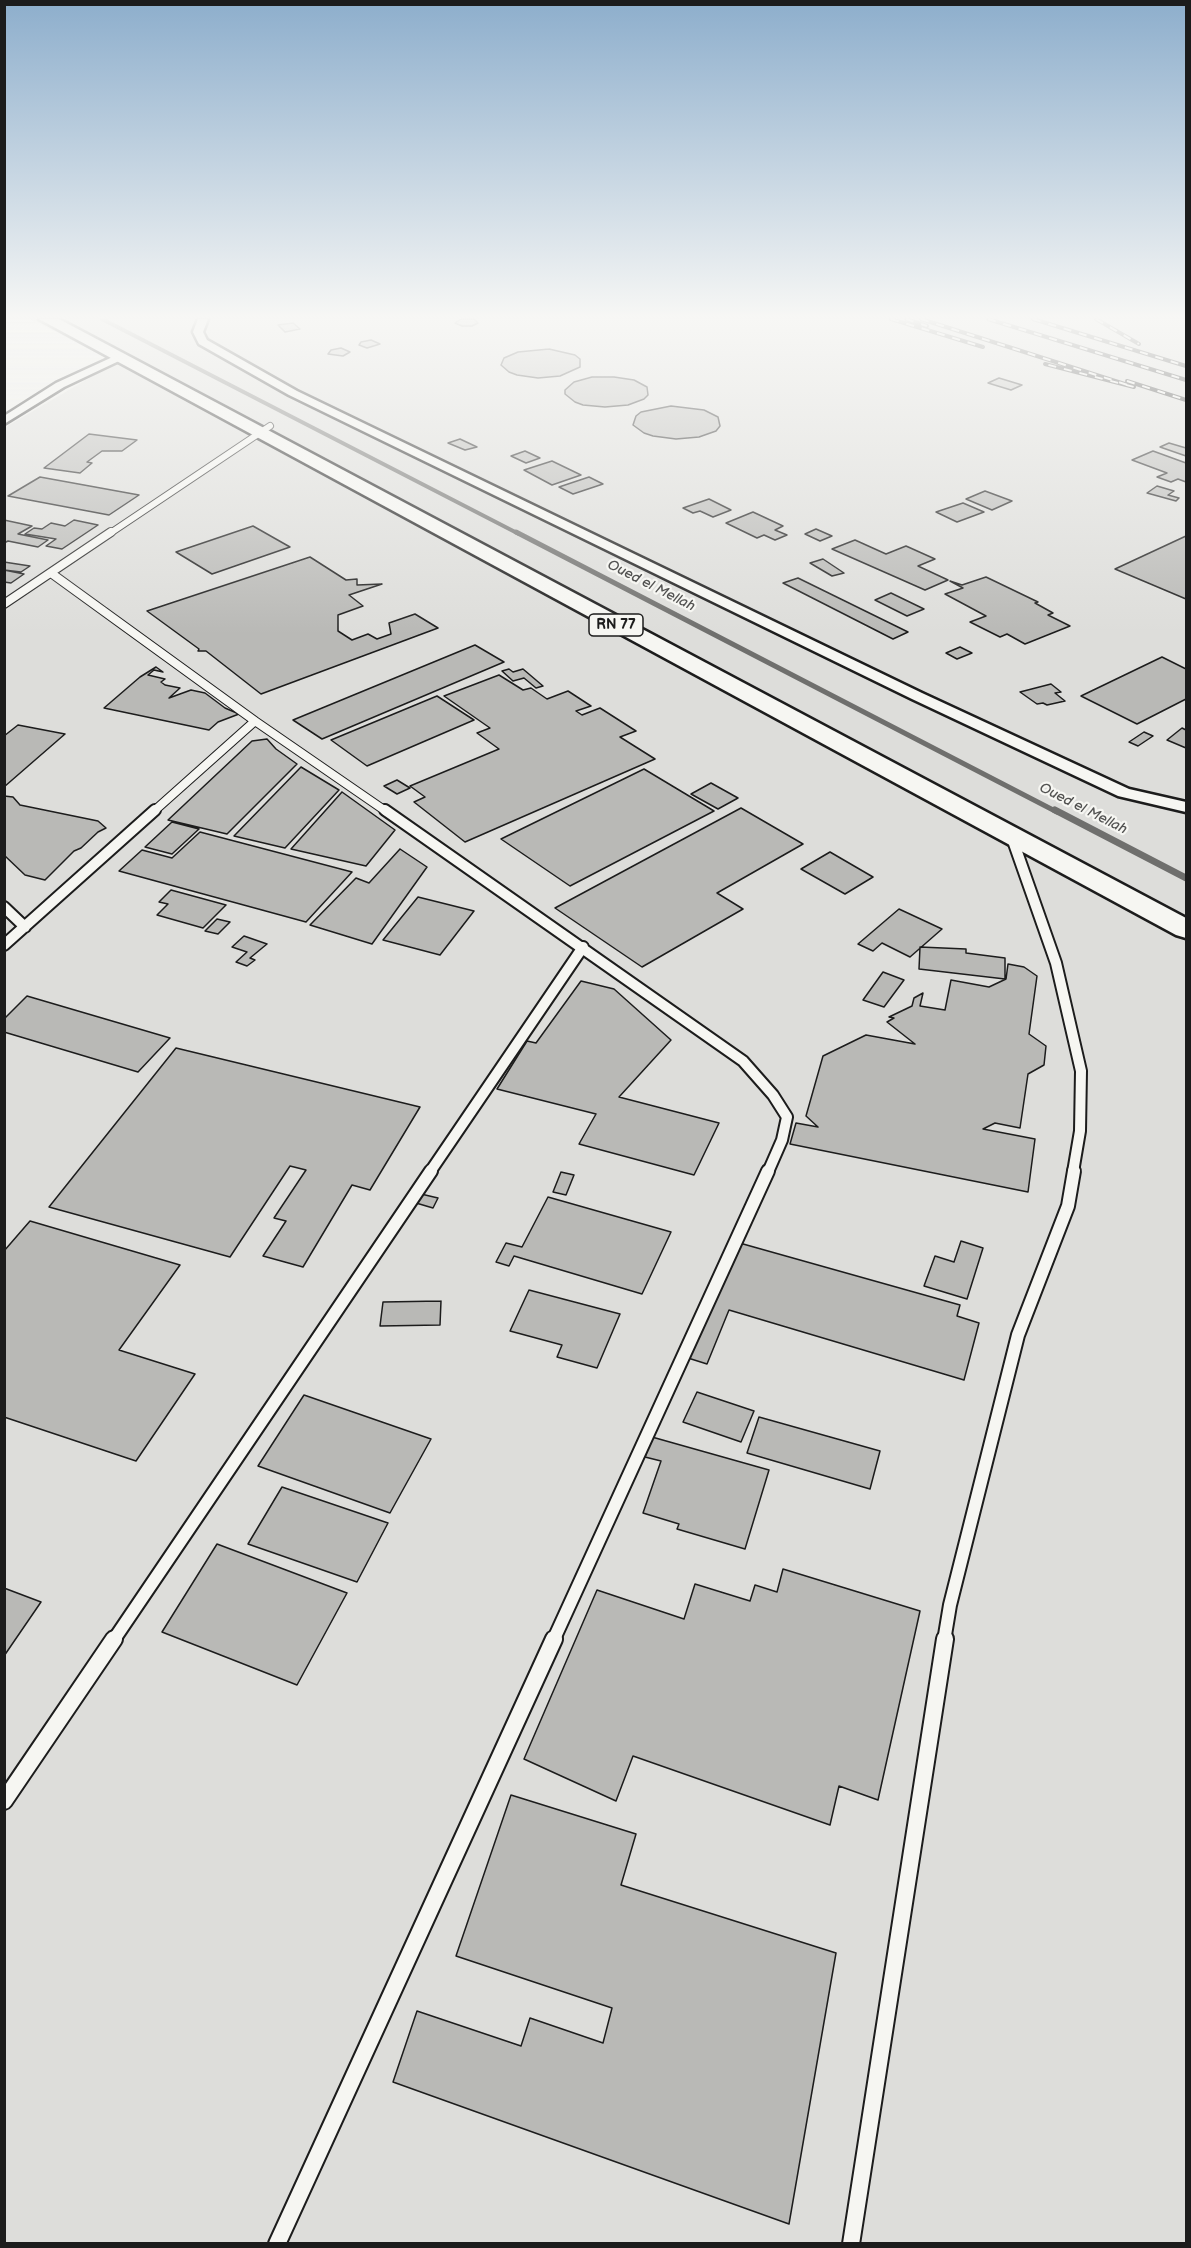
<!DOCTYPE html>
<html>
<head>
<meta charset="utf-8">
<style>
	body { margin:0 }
	#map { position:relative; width:1191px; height:2248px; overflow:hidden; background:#edede9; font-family:"Balsamiq Sans",sans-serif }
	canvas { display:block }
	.frame { position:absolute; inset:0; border:6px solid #1c1c1c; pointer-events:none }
</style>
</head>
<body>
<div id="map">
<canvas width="1191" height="2248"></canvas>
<div class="frame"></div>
</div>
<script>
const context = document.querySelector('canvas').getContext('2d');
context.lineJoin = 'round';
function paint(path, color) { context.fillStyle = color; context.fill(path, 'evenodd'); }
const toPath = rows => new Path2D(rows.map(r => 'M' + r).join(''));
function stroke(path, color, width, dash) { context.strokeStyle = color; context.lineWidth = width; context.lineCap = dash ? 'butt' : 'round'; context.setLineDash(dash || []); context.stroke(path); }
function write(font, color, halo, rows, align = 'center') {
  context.font = font + ' "Balsamiq Sans",sans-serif'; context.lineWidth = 4.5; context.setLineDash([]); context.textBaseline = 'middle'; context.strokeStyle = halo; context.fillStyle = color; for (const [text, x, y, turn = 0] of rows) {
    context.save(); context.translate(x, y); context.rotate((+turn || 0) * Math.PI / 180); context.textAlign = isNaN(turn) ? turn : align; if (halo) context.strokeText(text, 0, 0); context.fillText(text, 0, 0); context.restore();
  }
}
paint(toPath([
	[30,319,1186,319,1186,2243,5,2243,4,428,115,363]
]), '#ddddda');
stroke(toPath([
	[102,319,519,534]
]), '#6f6f6d', 4);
stroke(toPath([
	[516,532,1057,812]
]), '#6f6f6d', 5);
stroke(toPath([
	[1055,810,1186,878]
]), '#6f6f6d', 7);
const building = toPath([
	[474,319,478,323,472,326,462,326,455,323,461,319,474,319],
	[293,323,300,329,285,332,278,325,293,323],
	[371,340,380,344,367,348,359,345,361,342,371,340],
	[341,348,350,352,343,356,328,354,331,350,341,348],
	[549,349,575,355,580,359,580,367,560,376,538,378,517,375,509,372,501,365,504,358,518,352,549,349],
	[592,377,614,377,634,380,647,387,648,395,644,399,628,405,605,407,583,405,575,402,565,394,565,390,574,382,592,377],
	[999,378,1022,385,1011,390,988,383,999,378],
	[671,406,704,410,718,417,720,426,716,431,699,437,676,439,653,436,644,433,633,425,636,416,641,412,671,406],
	[89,434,137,440,122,451,102,451,87,462,92,463,80,473,44,468,89,434],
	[460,439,477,447,465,450,448,443,460,439],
	[1169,443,1186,448,1186,456,1160,447,1169,443],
	[525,451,540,458,526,463,511,456,525,451],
	[1153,451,1186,463,1186,482,1178,479,1171,482,1157,477,1167,473,1132,460,1153,451],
	[552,461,581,475,552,485,524,470,552,461],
	[40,477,139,495,109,515,8,496,40,477],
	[589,477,603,484,573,494,559,487,589,477],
	[1157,486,1174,491,1168,495,1179,498,1176,501,1147,493,1157,486],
	[985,491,1012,501,992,510,966,499,985,491],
	[709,499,731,510,713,517,700,511,693,513,683,508,709,499],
	[963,503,984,512,957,522,936,512,963,503],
	[753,512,783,526,775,530,787,535,775,540,764,535,757,538,726,523,753,512],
	[4,520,32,526,18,534,48,540,38,547,8,541,4,543,4,520],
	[74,520,98,525,62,549,46,546,56,539,25,534,34,528,42,529,51,523,65,526,74,520],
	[253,526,290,547,212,574,176,552,253,526],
	[816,529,832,536,820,541,805,534,816,529],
	[1186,536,1186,599,1115,569,1186,536],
	[855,540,886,554,906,546,935,559,918,566,948,580,925,590,832,549,855,540],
	[310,557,346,580,357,579,357,585,382,584,349,595,363,606,338,615,338,631,352,640,368,634,377,639,391,634,389,623,415,614,438,628,261,694,206,651,198,651,199,649,147,611,310,557],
	[823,559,844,573,832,576,810,563,823,559],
	[4,562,30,566,21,572,4,570,4,562],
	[4,570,24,574,11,583,4,582,4,570],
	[986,577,1038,602,1035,603,1053,613,1048,615,1070,626,1025,644,1007,634,1000,637,970,622,986,616,945,594,963,588,950,581,962,585,986,577],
	[798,578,908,632,893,639,783,583,798,578],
	[891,593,924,609,907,616,875,600,891,593],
	[475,645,504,662,322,739,293,720,475,645],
	[960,647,972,653,957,659,946,653,960,647],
	[1162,657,1186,669,1186,699,1137,724,1081,696,1162,657],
	[156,667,163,672,154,670,148,675,165,679,161,682,165,685,180,688,169,698,191,690,205,693,225,708,239,714,218,722,209,730,104,708,140,677,156,667],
	[509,669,513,672,523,669,543,686,536,688,524,678,513,681,502,671,509,669],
	[499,675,523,690,531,688,547,699,568,691,591,706,576,711,582,715,600,708,636,731,620,737,655,759,465,842,414,802,425,797,410,786,499,749,477,733,490,728,444,696,499,675],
	[1051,684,1061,692,1055,693,1065,701,1047,705,1043,703,1037,704,1020,692,1051,684],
	[437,696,474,720,367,766,331,740,437,696],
	[18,725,65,734,4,787,4,736,18,725],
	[1182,728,1186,730,1186,748,1167,740,1182,728],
	[1144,732,1153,736,1138,746,1129,742,1144,732],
	[267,739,276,749,297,764,227,834,168,820,252,741,267,739],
	[301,767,339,790,285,848,234,836,301,767],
	[644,769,714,811,570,886,501,839,644,769],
	[397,780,410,788,397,794,384,786,397,780],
	[711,783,738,798,718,809,691,794,711,783],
	[342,792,395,830,366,866,291,849,342,792],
	[4,796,13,797,20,805,98,821,106,828,98,832,81,848,74,851,45,880,25,875,4,855,4,796],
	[741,808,803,844,717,893,743,909,642,967,555,908,741,808],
	[172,822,199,829,172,854,145,847,172,822],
	[200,832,352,872,306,922,119,871,142,850,172,858,200,832],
	[400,849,427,867,372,944,310,925,356,878,369,883,400,849],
	[830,852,873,877,845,894,801,869,830,852],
	[171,890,226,905,203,928,157,915,168,904,159,902,171,890],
	[418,897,474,911,440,955,383,940,418,897],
	[899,909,942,929,910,957,882,943,873,951,858,944,899,909],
	[217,919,230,922,218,934,205,931,217,919],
	[244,936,267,944,250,958,255,960,247,966,236,962,247,952,232,947,244,936],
	[920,947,966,949,966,953,1005,958,1005,979,919,969,920,947],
	[1008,964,1024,967,1037,976,1029,1034,1046,1046,1044,1065,1028,1074,1020,1128,995,1123,983,1129,1035,1139,1028,1192,790,1144,796,1123,818,1127,806,1116,823,1056,866,1035,915,1044,887,1022,894,1018,889,1017,912,1006,914,998,923,993,920,1006,945,1010,951,980,989,987,1006,979,1008,964],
	[883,972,904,980,884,1007,863,1000,883,972],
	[581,981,614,989,671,1040,619,1097,719,1123,694,1175,579,1144,596,1114,497,1089,527,1041,536,1043,581,981],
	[27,996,170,1038,138,1072,4,1032,4,1019,27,996],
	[176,1048,420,1107,370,1190,352,1185,303,1267,263,1256,286,1221,274,1218,306,1170,290,1166,230,1257,49,1207,176,1048],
	[561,1172,574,1175,566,1195,553,1192,561,1172],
	[421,1194,438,1198,433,1208,416,1203,421,1194],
	[548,1197,671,1232,642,1294,514,1256,509,1266,496,1262,506,1243,522,1247,548,1197],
	[30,1221,180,1265,119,1350,195,1374,136,1461,4,1417,4,1251,30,1221],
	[961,1241,983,1248,967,1299,924,1286,935,1256,954,1262,961,1241],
	[736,1242,960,1305,957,1316,979,1323,964,1380,729,1310,707,1364,688,1358,736,1242],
	[529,1290,620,1314,597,1368,557,1357,562,1345,510,1331,529,1290],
	[441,1301,440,1325,380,1326,383,1302,441,1301],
	[697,1392,754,1411,741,1442,683,1422,697,1392],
	[304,1395,431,1439,390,1513,258,1466,304,1395],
	[759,1417,880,1451,870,1489,747,1453,759,1417],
	[652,1437,769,1470,745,1549,677,1529,679,1524,643,1513,661,1461,645,1457,652,1437],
	[282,1487,388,1523,357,1582,248,1544,282,1487],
	[217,1544,347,1593,297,1685,162,1632,217,1544],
	[783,1569,920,1611,878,1800,839,1786,830,1825,633,1756,616,1801,524,1759,597,1590,684,1619,695,1584,750,1601,755,1585,777,1592,783,1569],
	[4,1588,41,1602,4,1656,4,1588],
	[511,1795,636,1834,621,1885,836,1953,789,2224,393,2082,417,2011,521,2046,530,2018,603,2043,612,2008,456,1956,511,1795]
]);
paint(building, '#b9b9b6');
stroke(building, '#1c1c1c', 1.5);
const laneFar4 = toPath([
	[109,534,270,426]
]);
const laneFar3 = toPath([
	[51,573,255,721,387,812],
	[4,604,111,532],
	[153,812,255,721]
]);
const laneFar2 = toPath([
	[385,810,743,1061,773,1095,787,1117,782,1140,768,1172],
	[1011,835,1056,963,1081,1071,1080,1131,1073,1172],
	[4,907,25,927],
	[4,945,155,810],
	[430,1172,583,947]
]);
const laneFar1 = toPath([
	[113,1641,431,1171],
	[553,1641,768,1171],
	[944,1641,950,1605,1018,1335,1068,1206,1074,1171]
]);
const lane = toPath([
	[4,1801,114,1639],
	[277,2244,554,1639],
	[851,2244,945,1639]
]);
const street = toPath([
	[198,319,208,319,203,332,207,340,297,391,922,693,1129,789,1186,802,1186,812,1118,796,912,699,289,395,199,344,193,332,198,319],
	[117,355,121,356,121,360,64,387,4,424,4,416,56,383,117,355]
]);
const primary = toPath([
	[39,319,59,319,1186,918,1186,938,1176,935,39,319]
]);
stroke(laneFar4, '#1c1c1c', 8);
stroke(laneFar3, '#1c1c1c', 10);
stroke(laneFar2, '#1c1c1c', 14);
stroke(laneFar1, '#1c1c1c', 16);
stroke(lane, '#1c1c1c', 20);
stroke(street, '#1c1c1c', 5);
stroke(primary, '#1c1c1c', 5);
stroke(laneFar4, '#f6f6f2', 6);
stroke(laneFar3, '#f6f6f2', 8);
stroke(laneFar2, '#f6f6f2', 10);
stroke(laneFar1, '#f6f6f2', 12);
stroke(lane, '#f6f6f2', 16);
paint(street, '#f6f6f2');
paint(primary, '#f6f6f2');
const rail = toPath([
	[891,319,983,347],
	[906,319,927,326],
	[921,319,1134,387,1045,364],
	[988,319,1186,380],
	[1033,319,1186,366],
	[1096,319,1139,344],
	[1127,381,1186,400]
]);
stroke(rail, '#1c1c1c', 4);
stroke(rail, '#f6f6f2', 2, [8]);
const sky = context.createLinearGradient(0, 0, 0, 634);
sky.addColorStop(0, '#8daecc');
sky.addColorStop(0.5, '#f7f7f5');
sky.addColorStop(1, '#f7f7f500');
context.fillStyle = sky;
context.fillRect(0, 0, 1191, 634);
write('italic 14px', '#535352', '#f6f6f2', [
	["Oued el Mellah",651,586,27],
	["Oued el Mellah",1083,809,27]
]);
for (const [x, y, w] of [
	[616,625,54]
]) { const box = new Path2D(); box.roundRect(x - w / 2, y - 11, w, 22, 4.5); context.fillStyle = '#f6f6f2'; context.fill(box); stroke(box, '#1c1c1c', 1.5); }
write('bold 14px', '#1c1c1c', null, [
	["RN 77",616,625]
]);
</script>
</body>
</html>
